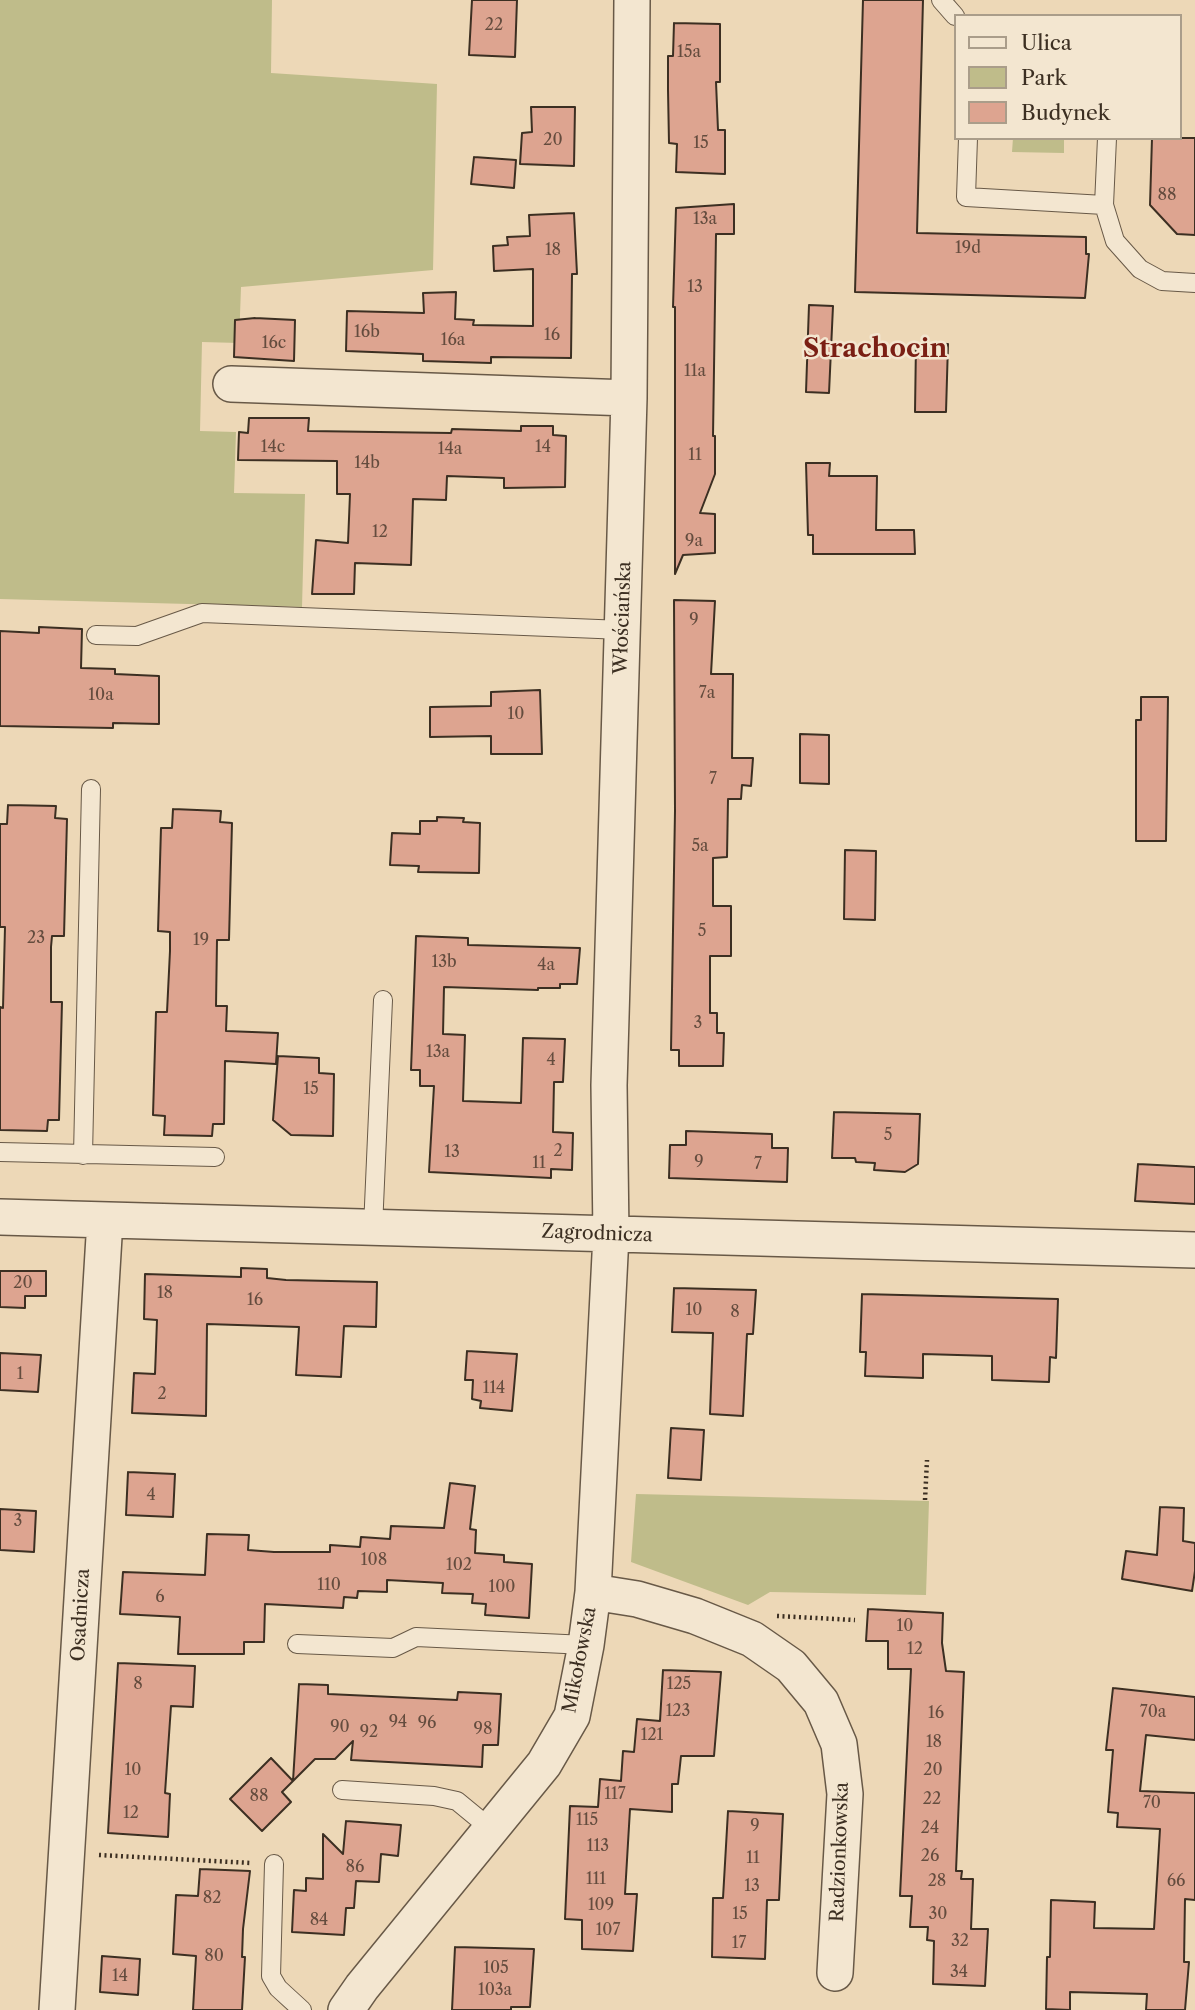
<!DOCTYPE html>
<html>
<head>
<meta charset="utf-8">
<style>
	body { margin:0 }
	#map { position:relative; width:1195px; height:2010px; overflow:hidden; background:#edd8b7; font-family:"Libre Caslon Text",serif }
	canvas { display:block }
	.legend { position:absolute; left:954px; top:14px; width:228px; height:126px; box-sizing:border-box; background:#f3e6d0; border:2px solid #aa9d8a; margin:0; padding:9px 12px; list-style:none; font-size:21px; color:#3c2f22 }
	.legend li { display:flex; align-items:center; gap:14px; height:35px }
	.legend b { width:35px; border:2px solid #aa9d8a }
</style>
</head>
<body>
<div id="map">
<canvas width="1195" height="2010"></canvas>
<ul class="legend">
<li><b style="height:9px;background:#f3e6d0"></b>Ulica</li>
<li><b style="height:19px;background:#bfbc8a"></b>Park</li>
<li><b style="height:19px;background:#dda490"></b>Budynek</li>
</ul>
</div>
<script>
const context = document.querySelector('canvas').getContext('2d');
context.lineJoin = 'round';
function paint(path, color) { context.fillStyle = color; context.fill(path, 'evenodd'); }
const toPath = rows => new Path2D(rows.map(r => 'M' + r).join(''));
function stroke(path, color, width, dash) { context.strokeStyle = color; context.lineWidth = width; context.lineCap = dash ? 'butt' : 'round'; context.setLineDash(dash || []); context.stroke(path); }
function write(font, color, halo, rows, align = 'center') {
  context.font = font + ' "Libre Caslon Text",serif'; context.lineWidth = 5; context.setLineDash([]); context.textBaseline = 'middle'; context.strokeStyle = halo; context.fillStyle = color; for (const [text, x, y, turn = 0] of rows) {
    context.save(); context.translate(x, y); context.rotate((+turn || 0) * Math.PI / 180); context.textAlign = isNaN(turn) ? turn : align; if (halo) context.strokeText(text, 0, 0); context.fillText(text, 0, 0); context.restore();
  }
}
paint(toPath([
	[0,0,272,0,271,73,437,84,433,270,241,287,239,343,202,342,200,431,236,432,234,493,305,494,302,607,0,599],
	[1013,138,1064,138,1064,153,1012,152],
	[636,1494,929,1501,926,1595,770,1592,748,1605,631,1562]
]), '#bfbc8a');
const building = toPath([
	[472,0,517,0,515,57,469,55,472,0],
	[863,0,923,0,917,233,1086,237,1086,254,1089,254,1085,298,855,292,863,0],
	[674,23,720,24,720,82,716,82,718,130,725,130,725,174,676,172,677,144,669,143,668,90,668,56,673,56,674,23],
	[531,107,575,107,574,166,520,164,522,133,532,132,531,107],
	[1152,138,1195,138,1195,235,1177,234,1150,205,1152,138],
	[474,157,516,160,514,188,471,184,474,157],
	[734,204,734,234,716,234,713,436,715,436,715,474,700,513,715,514,715,553,683,555,675,574,675,307,673,307,676,208,734,204],
	[574,213,577,274,572,274,571,358,491,357,491,363,423,361,423,354,346,351,347,311,424,313,423,293,456,292,455,319,474,320,473,325,533,326,533,269,494,271,493,246,508,245,507,237,530,236,529,215,574,213],
	[809,305,833,306,829,393,806,392,809,305],
	[255,318,295,320,294,361,234,357,235,320,255,318],
	[916,343,948,344,946,412,915,412,916,343],
	[249,418,309,418,308,431,451,433,452,429,521,431,521,426,553,426,553,435,566,436,565,487,504,488,504,478,447,476,446,500,413,499,411,565,355,563,354,594,312,594,316,540,348,543,350,494,337,494,337,461,238,460,239,432,248,433,249,418],
	[806,463,830,463,829,476,877,476,876,530,914,530,915,554,813,554,813,535,808,535,806,463],
	[674,600,715,601,711,674,733,674,732,758,753,758,751,786,742,785,741,799,728,799,727,857,713,858,713,906,731,906,731,956,710,956,710,1013,717,1013,717,1033,724,1033,723,1066,679,1066,679,1050,671,1050,675,811,674,600],
	[39,627,82,629,81,668,115,669,115,674,159,676,159,724,113,723,113,728,0,726,0,631,39,633,39,627],
	[540,690,542,754,491,754,491,736,430,737,430,707,491,706,491,692,540,690],
	[1141,697,1168,697,1166,841,1136,841,1136,720,1141,720,1141,697],
	[800,734,829,735,829,784,800,783,800,734],
	[8,805,56,806,55,818,67,819,64,936,52,936,51,947,51,1002,62,1002,59,1120,48,1120,47,1131,0,1130,0,1007,3,1008,5,927,0,927,0,824,7,824,8,805],
	[173,809,221,811,220,822,232,823,229,940,217,940,216,1006,227,1006,226,1031,278,1033,276,1064,225,1061,224,1124,213,1124,212,1136,164,1135,165,1116,153,1115,156,1012,167,1012,170,951,170,932,158,931,161,828,172,828,173,809],
	[437,817,464,818,463,822,480,823,479,873,418,872,419,866,390,865,392,833,420,834,420,821,437,821,437,817],
	[845,850,876,851,875,920,844,919,845,850],
	[416,936,468,938,468,945,580,948,577,984,560,984,560,988,538,988,538,990,444,987,443,1034,465,1035,463,1101,521,1103,523,1038,565,1039,563,1082,554,1082,553,1132,573,1133,572,1170,551,1169,551,1178,429,1172,434,1086,420,1086,420,1070,411,1070,416,936],
	[278,1056,319,1058,319,1073,334,1074,333,1136,291,1135,273,1120,278,1056],
	[834,1112,920,1114,918,1164,905,1172,874,1170,875,1163,856,1162,855,1158,832,1158,834,1112],
	[686,1131,772,1134,772,1148,788,1148,787,1182,669,1178,670,1145,686,1145,686,1131],
	[1138,1164,1195,1167,1195,1204,1135,1201,1138,1164],
	[241,1268,267,1269,267,1278,286,1280,377,1282,376,1327,344,1326,341,1377,296,1375,299,1327,207,1324,206,1416,132,1413,134,1373,155,1374,157,1320,144,1319,145,1274,241,1277,241,1268],
	[0,1271,46,1271,46,1296,25,1296,25,1308,0,1307,0,1271],
	[674,1288,756,1290,753,1334,747,1334,743,1416,710,1414,713,1333,672,1332,674,1288],
	[862,1294,1058,1299,1056,1358,1050,1357,1049,1382,992,1380,992,1356,923,1354,923,1378,865,1376,866,1352,860,1352,862,1294],
	[467,1351,517,1354,512,1411,480,1408,481,1401,472,1399,473,1380,465,1380,467,1351],
	[0,1353,41,1355,38,1392,0,1390,0,1353],
	[671,1428,704,1430,701,1480,668,1478,671,1428],
	[128,1472,175,1474,173,1517,126,1515,128,1472],
	[450,1483,475,1486,470,1529,476,1530,475,1553,504,1555,504,1562,532,1564,529,1618,485,1615,486,1604,472,1603,473,1594,442,1593,443,1583,387,1580,387,1592,358,1591,357,1598,344,1597,343,1608,265,1604,264,1642,244,1642,244,1654,178,1654,180,1617,120,1614,123,1572,205,1575,207,1534,249,1535,248,1550,274,1552,330,1552,330,1545,360,1547,361,1537,390,1539,391,1526,444,1528,450,1483],
	[1160,1507,1184,1508,1183,1541,1195,1543,1195,1571,1192,1591,1122,1579,1126,1551,1157,1555,1160,1507],
	[0,1509,36,1511,34,1552,0,1550,0,1509],
	[868,1609,943,1613,942,1643,946,1671,964,1672,956,1871,962,1871,961,1879,973,1879,971,1929,988,1929,985,1986,933,1984,934,1941,927,1940,928,1927,910,1927,912,1896,900,1896,911,1669,888,1669,888,1641,866,1641,868,1609],
	[118,1663,195,1666,193,1707,171,1706,165,1793,170,1794,168,1837,108,1833,118,1663],
	[663,1670,721,1672,714,1756,681,1756,678,1784,672,1784,672,1812,630,1809,625,1894,637,1894,633,1951,582,1949,582,1920,565,1919,570,1806,598,1807,600,1779,621,1781,623,1751,634,1752,637,1719,660,1721,663,1670],
	[299,1684,328,1685,328,1694,457,1700,458,1692,501,1694,498,1745,483,1745,482,1767,351,1760,353,1741,335,1759,315,1759,293,1781,299,1684],
	[1113,1688,1195,1697,1195,1740,1146,1735,1140,1791,1195,1793,1195,1900,1185,1899,1184,1962,1189,1962,1185,2010,1146,2010,1147,1994,1070,1992,1070,2010,1046,2009,1047,1957,1050,1957,1051,1900,1095,1902,1094,1928,1154,1929,1160,1829,1117,1827,1118,1813,1108,1812,1113,1750,1106,1750,1113,1688],
	[271,1758,293,1781,282,1792,291,1802,262,1831,230,1799,271,1758],
	[728,1811,783,1814,779,1900,767,1900,765,1959,712,1957,713,1898,723,1898,728,1811],
	[346,1821,401,1825,398,1856,381,1854,379,1882,356,1881,354,1908,346,1908,344,1935,292,1932,294,1890,306,1891,306,1878,323,1879,323,1834,343,1854,346,1821],
	[200,1869,250,1871,243,1929,242,1957,245,1957,242,2010,193,2010,196,1956,173,1954,176,1895,198,1896,200,1869],
	[455,1947,534,1949,530,2007,511,2007,511,2010,452,2010,455,1947],
	[102,1956,140,1959,138,1995,100,1992,102,1956]
]);
paint(building, '#dda490');
stroke(building, '#3c2f22', 2);
const service = toPath([
	[941,0,955,16],
	[968,138,966,197,1104,205],
	[1107,138,1104,205,1115,241,1140,269,1162,281,1195,283],
	[96,635,137,636,202,613,623,630],
	[0,1152,215,1157],
	[83,1155,91,789],
	[373,1228,383,1000],
	[297,1644,393,1648,416,1637,586,1645],
	[342,1790,434,1796,457,1801,491,1829],
	[274,1864,271,1976,278,1988,302,2010]
]);
const minor = toPath([
	[231,384,629,398],
	[0,1217,1195,1250],
	[593,1592,637,1599,695,1616,752,1639,791,1666,821,1702,839,1744,845,1794,835,1973],
	[57,2010,105,1220],
	[346,2010,362,1987,544,1764,572,1716,586,1645,593,1592,611,1235,609,1085,629,398,632,0]
]);
stroke(service, '#685947', 20);
stroke(minor, '#685947', 38);
stroke(toPath([
	[925,1500,927,1460],
	[777,1616,855,1620],
	[99,1855,251,1863]
]), '#3c2f22', 4.5, [2, 3.5]);
stroke(service, '#f3e6d0', 18);
stroke(minor, '#f3e6d0', 35);
write('16px', '#644c3e', null, [
	["22",494,25],
	["15a",689,52],
	["20",553,140],
	["15",701,143],
	["88",1167,195],
	["13a",705,219],
	["19d",968,248],
	["18",553,250],
	["13",695,287],
	["16b",367,332],
	["16",552,335],
	["16a",453,340],
	["16c",274,343],
	["11a",695,371],
	["14c",273,447],
	["14",543,447],
	["14a",450,449],
	["11",695,455],
	["14b",367,463],
	["12",380,532],
	["9a",694,541],
	["9",694,620],
	["7a",707,693],
	["10a",101,695],
	["10",516,714],
	["7",713,779],
	["5a",700,846],
	["5",702,931],
	["23",36,938],
	["19",201,940],
	["13b",444,962],
	["4a",546,965],
	["3",698,1023],
	["13a",438,1052],
	["4",551,1060],
	["15",311,1089],
	["5",888,1135],
	["2",558,1151],
	["13",452,1152],
	["9",699,1162],
	["11",539,1163],
	["7",758,1164],
	["20",23,1283],
	["18",165,1293],
	["16",255,1300],
	["10",694,1310],
	["8",735,1312],
	["1",20,1374],
	["114",494,1388],
	["2",162,1394],
	["4",151,1495],
	["3",18,1521],
	["108",374,1560],
	["102",459,1565],
	["110",329,1585],
	["100",502,1587],
	["6",160,1597],
	["10",905,1626],
	["12",915,1649],
	["8",138,1684],
	["125",679,1684],
	["123",678,1711],
	["70a",1153,1712],
	["16",936,1713],
	["94",398,1722],
	["96",427,1723],
	["90",340,1727],
	["98",483,1729],
	["92",369,1732],
	["121",652,1735],
	["18",934,1742],
	["10",133,1770],
	["20",933,1770],
	["117",615,1794],
	["88",259,1796],
	["22",932,1799],
	["70",1152,1803],
	["12",131,1813],
	["115",587,1820],
	["9",755,1826],
	["24",930,1828],
	["113",598,1846],
	["26",930,1856],
	["11",753,1858],
	["86",355,1867],
	["111",596,1879],
	["28",937,1881],
	["66",1176,1881],
	["13",752,1886],
	["82",212,1898],
	["109",601,1905],
	["15",740,1914],
	["30",938,1914],
	["84",319,1920],
	["107",608,1930],
	["32",960,1941],
	["17",739,1943],
	["80",214,1956],
	["105",496,1968],
	["34",959,1972],
	["14",120,1976],
	["103a",495,1990]
]);
write('19px', '#3c2f22', '#f3e6d0', [
	["Włościańska",623,618,-88],
	["Zagrodnicza",597,1234,2],
	["Osadnicza",81,1615,-87],
	["Mikołowska",580,1660,-79],
	["Radzionkowska",840,1852,-88]
]);
write('bold 26px', '#7a1f14', '#f3e6d0', [
	["Strachocin",875,349]
]);
</script>
</body>
</html>
